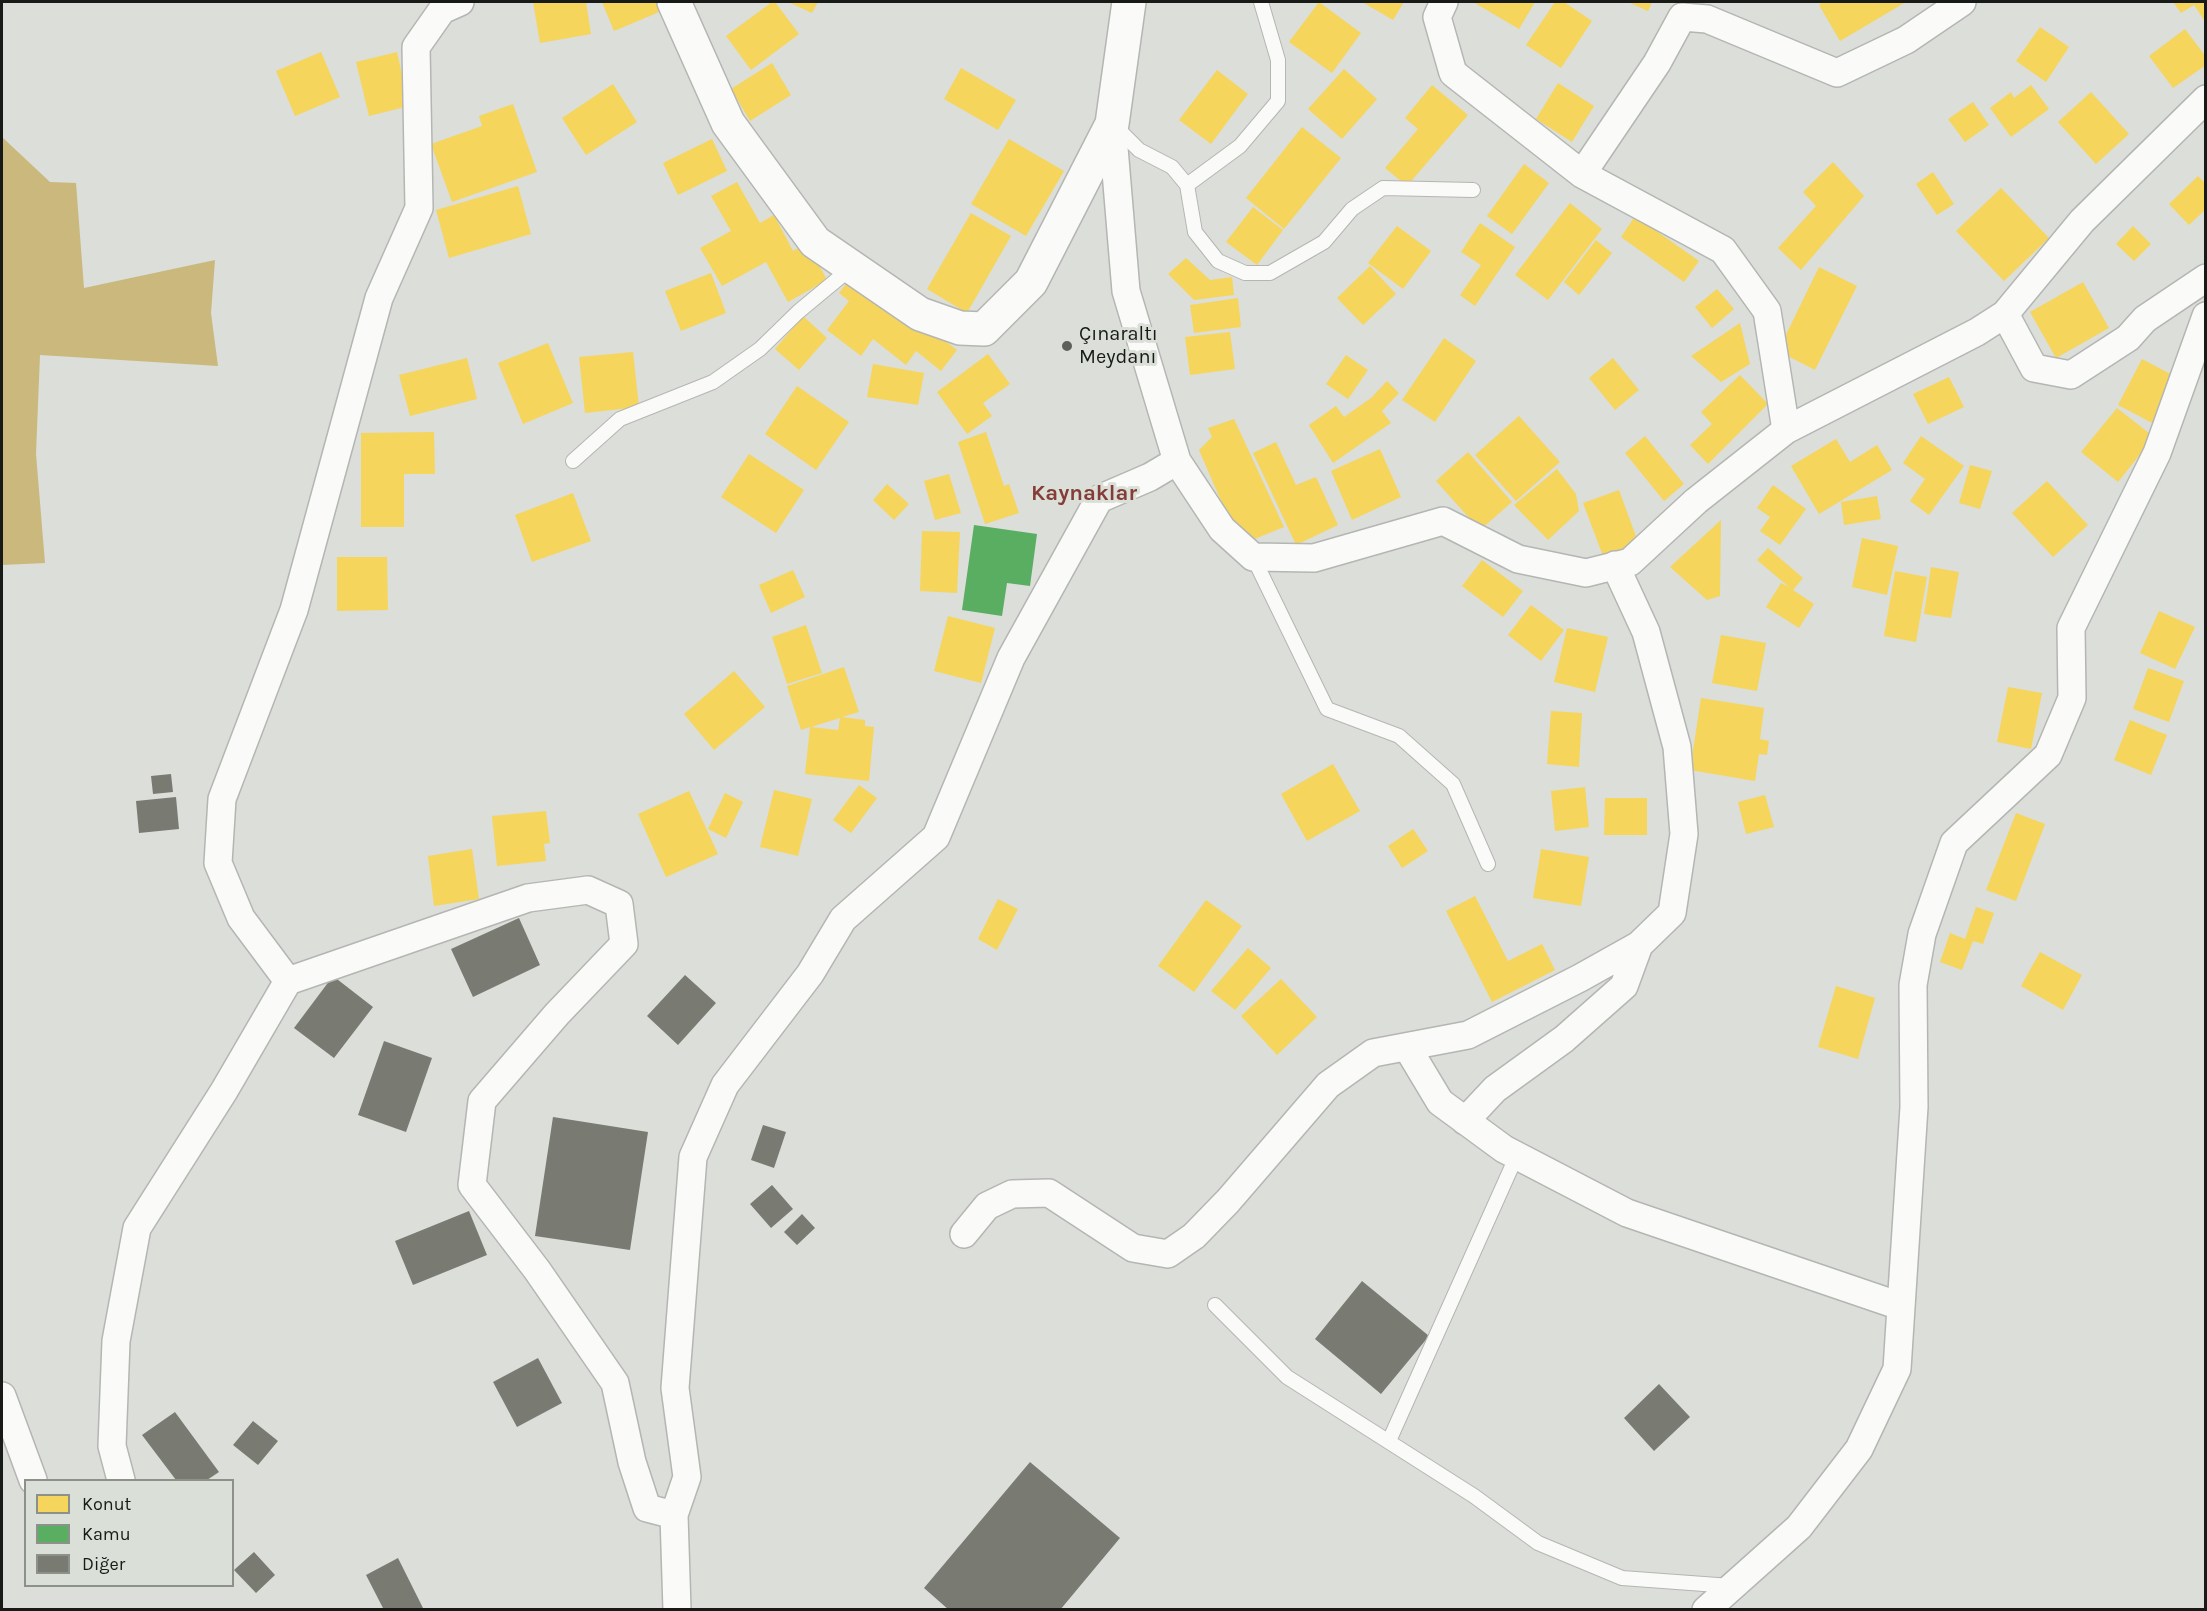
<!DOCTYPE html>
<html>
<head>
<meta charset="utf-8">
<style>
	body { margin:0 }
	#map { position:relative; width:2207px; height:1611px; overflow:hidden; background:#dbded9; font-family:Karla,sans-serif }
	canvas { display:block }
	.frame { position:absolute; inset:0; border:3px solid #181a17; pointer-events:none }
	.legend { position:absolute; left:24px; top:1479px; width:210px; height:108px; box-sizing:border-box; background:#dae0d7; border:2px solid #8c918a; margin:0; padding:8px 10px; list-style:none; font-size:18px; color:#181a17 }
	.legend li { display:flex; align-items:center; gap:12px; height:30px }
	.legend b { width:30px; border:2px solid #8c918a }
</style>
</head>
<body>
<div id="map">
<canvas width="2207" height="1611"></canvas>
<div class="frame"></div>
<ul class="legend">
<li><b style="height:16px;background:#f6d55c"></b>Konut</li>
<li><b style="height:16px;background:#5aae61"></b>Kamu</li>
<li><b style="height:16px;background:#797a72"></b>Diğer</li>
</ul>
</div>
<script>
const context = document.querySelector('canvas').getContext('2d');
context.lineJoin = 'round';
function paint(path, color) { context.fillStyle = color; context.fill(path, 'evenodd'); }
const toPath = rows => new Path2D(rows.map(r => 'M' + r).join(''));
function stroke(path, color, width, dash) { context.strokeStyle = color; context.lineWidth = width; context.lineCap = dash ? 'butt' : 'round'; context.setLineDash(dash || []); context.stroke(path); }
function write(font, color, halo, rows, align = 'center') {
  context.font = font + ' Karla,sans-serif'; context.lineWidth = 6; context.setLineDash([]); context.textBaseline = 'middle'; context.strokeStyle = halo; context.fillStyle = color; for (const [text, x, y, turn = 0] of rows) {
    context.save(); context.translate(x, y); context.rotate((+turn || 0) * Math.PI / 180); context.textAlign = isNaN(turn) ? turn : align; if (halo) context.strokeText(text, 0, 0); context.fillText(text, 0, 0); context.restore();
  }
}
paint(toPath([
	[2,137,50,182,76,183,84,288,215,260,211,313,218,366,40,355,36,454,45,563,2,565]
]), '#cab87d');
paint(toPath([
	[533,2,586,2,591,34,540,43],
	[602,2,660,2,664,10,614,31],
	[772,2,775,2,799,34,751,70,726,36],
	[788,2,818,2,812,13],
	[1319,2,1361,33,1332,73,1289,42],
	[1362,2,1404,2,1393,20],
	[1473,2,1535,2,1519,29],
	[1555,2,1564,2,1592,21,1561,68,1526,45],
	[1628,2,1652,2,1648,11],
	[1823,2,1906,2,1840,41,1819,5],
	[2173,2,2206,2,2206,23,2194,5,2181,13],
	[2040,27,2069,47,2046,82,2016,61],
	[2185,29,2206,57,2206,65,2173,88,2149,56],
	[321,52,340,97,295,116,276,71],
	[397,52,409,106,369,116,356,62],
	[772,63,791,95,750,121,731,89],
	[961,68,1016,100,998,130,944,99],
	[1344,69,1377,99,1342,139,1308,109],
	[1217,70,1248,94,1211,144,1179,120],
	[1558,83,1594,106,1572,142,1536,119],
	[613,84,637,122,586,155,562,118],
	[1432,85,1468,115,1407,186,1385,168,1418,129,1405,118],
	[2031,85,2049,109,2011,137,1990,108,2011,92,2014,98],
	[2091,92,2129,134,2096,164,2058,122],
	[1973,102,1989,125,1965,142,1948,119],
	[513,104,537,172,452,202,431,144,482,126,479,116],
	[1302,127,1341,158,1284,229,1246,198],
	[712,139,727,171,678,195,663,163],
	[1009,139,1064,171,1026,236,971,204],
	[1833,162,1864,196,1801,270,1778,248,1816,206,1803,192],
	[1524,164,1549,183,1512,234,1487,216],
	[1933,172,1954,204,1937,215,1916,184],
	[2198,176,2206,184,2206,209,2189,225,2169,204],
	[737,182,760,223,774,215,793,251,807,243,827,280,788,302,766,262,722,286,700,248,731,231,711,196],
	[518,186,531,234,449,258,436,210],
	[2001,188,2049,238,2004,281,1956,231],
	[1570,203,1602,229,1548,300,1515,275],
	[1253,207,1283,230,1257,265,1226,242],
	[971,213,1011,236,967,313,927,289],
	[1635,216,1699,261,1684,282,1621,237],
	[1480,223,1515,247,1475,306,1460,295,1481,265,1461,252],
	[1397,226,1431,251,1403,289,1368,263],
	[2133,226,2151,244,2134,261,2116,244],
	[1596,240,1612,253,1579,295,1564,282],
	[1186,258,1210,280,1232,277,1234,295,1194,300,1168,274],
	[1370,266,1396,294,1363,325,1337,298],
	[1819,267,1857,286,1815,370,1778,351],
	[855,272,957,350,941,371,916,351,906,365,873,339,861,356,827,330,849,301,839,293],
	[711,273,726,313,681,331,665,291],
	[2083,282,2109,328,2056,358,2030,312],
	[1717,289,1734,309,1712,328,1695,307],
	[1238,298,1241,327,1194,333,1190,305],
	[803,316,827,338,799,370,775,349],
	[1740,323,1750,364,1721,382,1691,356],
	[1230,332,1235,369,1190,375,1185,337],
	[1444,338,1476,361,1435,422,1402,400],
	[548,343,573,403,523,424,498,363],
	[633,352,639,407,585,413,579,357],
	[988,354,1010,384,983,403,992,416,967,434,937,392],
	[1346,355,1368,370,1348,399,1326,384],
	[467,358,477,399,410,416,399,375],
	[1613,358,1639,390,1615,410,1589,378],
	[2142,359,2182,380,2158,426,2118,405],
	[873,364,924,373,918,405,867,397],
	[1740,375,1768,404,1708,464,1690,445,1712,424,1701,412],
	[1949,377,1964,407,1928,424,1913,394],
	[1387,381,1399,393,1382,411,1391,423,1333,463,1309,425,1336,406,1344,417,1371,398],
	[797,386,849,422,816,470,765,434],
	[2117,408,2154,437,2118,482,2081,452],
	[1519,416,1560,462,1516,501,1475,455],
	[1234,419,1284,527,1252,540,1232,526,1199,450,1212,437,1208,428],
	[434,432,435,474,404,474,404,527,361,527,361,433],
	[986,432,1004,486,1009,484,1019,513,985,524,958,442],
	[1645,436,1684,484,1664,501,1625,453],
	[1921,436,1964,466,1929,515,1910,501,1925,479,1903,463],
	[1836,439,1850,462,1877,445,1892,470,1819,514,1791,466],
	[1276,442,1296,485,1316,477,1338,525,1296,545,1253,453],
	[1380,449,1401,497,1352,520,1331,471],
	[1468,452,1512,502,1480,530,1436,481],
	[749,454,804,490,776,533,721,497],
	[1970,465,1992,471,1980,509,1959,503],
	[1557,469,1576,494,1579,511,1548,540,1514,505],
	[949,474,961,513,935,520,924,481],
	[2047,481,2088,525,2053,557,2012,513],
	[887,484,909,504,894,520,873,500],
	[1773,485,1806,509,1780,545,1760,531,1770,517,1757,508],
	[1619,490,1641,550,1606,564,1583,503],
	[573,493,591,541,532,562,515,515],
	[1877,496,1881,519,1844,525,1841,502],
	[1721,520,1720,596,1707,600,1670,567],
	[922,531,960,532,957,593,920,591],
	[1862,538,1898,546,1887,595,1852,587],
	[1768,548,1803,578,1793,590,1814,604,1799,628,1766,607,1781,583,1789,587,1757,560],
	[337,557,387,557,388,610,337,611],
	[1482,560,1523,591,1503,617,1462,586],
	[1931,567,1959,572,1951,618,1924,614],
	[793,570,805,597,771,613,759,585],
	[1895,571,1927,577,1916,642,1884,636],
	[1531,605,1564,630,1541,661,1508,635],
	[2159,611,2195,627,2175,669,2140,653],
	[948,616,995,628,981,683,934,671],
	[806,625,822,673,787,684,772,637],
	[1567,628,1608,637,1595,692,1554,682],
	[1721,635,1766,643,1757,691,1712,683],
	[844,667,859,712,842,717,865,720,865,726,874,727,869,781,805,774,810,727,801,730,787,686],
	[840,718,838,730,811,727],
	[2148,668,2184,681,2169,722,2133,709],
	[734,671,765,707,714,750,684,714],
	[2008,687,2042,693,2031,749,1997,742],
	[1701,698,1764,708,1760,739,1769,741,1767,755,1759,754,1755,781,1690,770],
	[1551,711,1582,713,1579,767,1547,764],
	[2130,720,2167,735,2151,775,2114,760],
	[1333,764,1360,811,1307,841,1281,794],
	[859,785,877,798,851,833,833,820],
	[1585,787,1589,827,1555,831,1551,791],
	[774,790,812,799,798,856,760,847],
	[689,791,718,854,666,877,638,814],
	[725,793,743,802,726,838,708,829],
	[1765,795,1774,827,1746,834,1738,802],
	[1605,798,1647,798,1647,835,1604,835],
	[546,811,550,843,544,844,546,861,497,866,492,816],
	[2016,813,2045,824,2016,901,1986,890],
	[1413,829,1428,851,1402,868,1388,846],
	[472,849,479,899,434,906,428,856],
	[1541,849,1589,857,1581,906,1533,898],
	[1475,896,1508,961,1542,944,1555,970,1492,1002,1446,911],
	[998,899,1018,909,997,950,978,939],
	[1206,900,1242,926,1194,992,1158,966],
	[1976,907,1994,913,1983,944,1973,941,1962,970,1940,962,1950,933,1965,939],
	[1248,948,1271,968,1235,1010,1211,991],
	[2040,952,2082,975,2063,1010,2021,986],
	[1281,979,1317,1017,1277,1055,1241,1016],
	[1836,986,1875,998,1858,1059,1818,1047]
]), '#f6d55c');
paint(toPath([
	[974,525,1037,534,1030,586,1007,583,1002,616,962,610]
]), '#5aae61');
paint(toPath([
	[171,774,173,792,153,794,151,776],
	[176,797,179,829,139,833,136,801],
	[519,918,540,965,473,997,451,949],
	[685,975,716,1003,678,1045,647,1016],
	[333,976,373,1007,334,1058,294,1028],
	[384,1041,432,1058,406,1132,358,1115],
	[553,1117,648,1132,630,1250,535,1236],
	[763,1125,786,1132,774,1168,751,1160],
	[772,1185,793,1209,771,1228,750,1204],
	[469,1211,487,1255,413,1285,395,1241],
	[802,1214,815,1228,797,1245,784,1232],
	[1362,1281,1429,1336,1381,1394,1315,1339],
	[538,1358,562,1403,517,1427,493,1382],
	[1659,1384,1690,1417,1654,1451,1624,1418],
	[175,1412,219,1472,207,1480,176,1480,142,1435],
	[253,1421,278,1441,258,1465,233,1445],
	[1030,1462,1120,1538,1060,1610,949,1610,924,1588],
	[254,1552,275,1575,256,1593,234,1570],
	[398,1558,424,1610,384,1610,366,1575]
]), '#797a72');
const service = toPath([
	[1114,125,1139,150,1172,167,1187,185,1195,232,1218,261,1245,273,1270,273,1324,242,1352,209,1383,188,1473,190],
	[1187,185,1240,146,1278,101,1278,60,1261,2],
	[573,461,620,419,713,382,760,349,798,312,851,268],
	[1253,557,1327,709,1399,736,1453,784,1488,864],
	[1215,1305,1287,1377,1474,1496,1538,1543,1622,1578,1731,1586],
	[1389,1441,1517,1155]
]);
const minor = toPath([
	[1444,2,1437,17,1453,73,1582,174,1723,250,1767,311,1786,430],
	[1582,174,1657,63,1682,17,1707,19,1837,73,1906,40,1962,2],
	[2005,314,2034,368,2071,375,2128,338,2145,319,2206,278],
	[1177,461,1222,529,1253,557,1314,558,1443,521,1518,559,1586,573,1630,562,1696,501,1786,430,1977,332,2005,314,2082,221,2206,99],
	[288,981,241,918,218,863,222,799,294,610,379,298,419,208,416,47,442,10,460,2],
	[1407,1047,1440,1102,1504,1149,1627,1213,1900,1306],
	[1465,1121,1495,1089,1564,1039,1624,986,1639,945],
	[964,1234,987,1206,1012,1194,1049,1193,1133,1248,1168,1254,1194,1236,1228,1201,1328,1085,1373,1053,1468,1035,1580,978,1639,945,1672,913,1684,834,1677,747,1646,632,1615,565],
	[2,1396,33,1480],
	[121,1480,112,1446,116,1341,137,1228,224,1091,288,981,528,898,588,890,619,904,624,944,557,1014,482,1101,472,1185,537,1270,615,1383,632,1462,647,1508,674,1515],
	[677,1610,674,1515,687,1477,675,1388,693,1157,725,1085,810,974,843,919,936,837,1011,658,1099,499,1150,477,1177,461,1126,291,1112,124],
	[1706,1610,1799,1527,1859,1449,1897,1369,1914,1107,1913,985,1922,934,1954,843,2048,755,2072,698,2071,628,2157,453,2206,316]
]);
const tertiary = toPath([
	[674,2,728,123,815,242,920,314,960,328,984,329,1031,282,1112,124,1129,2]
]);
stroke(service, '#b4b6b3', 16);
stroke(minor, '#b4b6b3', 30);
stroke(tertiary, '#b4b6b3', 36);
stroke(toPath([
	[2206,1260,2206,1336]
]), '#bcbebc', 4, [6, 3]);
stroke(service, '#fafaf9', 14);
stroke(minor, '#fafaf9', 27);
stroke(tertiary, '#fafaf9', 33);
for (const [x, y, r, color] of [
	[1067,346,6,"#5c5f5b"]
]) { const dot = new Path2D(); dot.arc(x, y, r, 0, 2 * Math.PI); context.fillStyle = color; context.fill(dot); stroke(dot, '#dae0d7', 2); }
write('20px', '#181a17', '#dae0d7', [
	["Çınaraltı",1079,334],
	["Meydanı",1079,357]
], 'left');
write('bold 22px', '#863d39', '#dae0d7', [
	["Kaynaklar",1084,494]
]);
</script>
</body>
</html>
